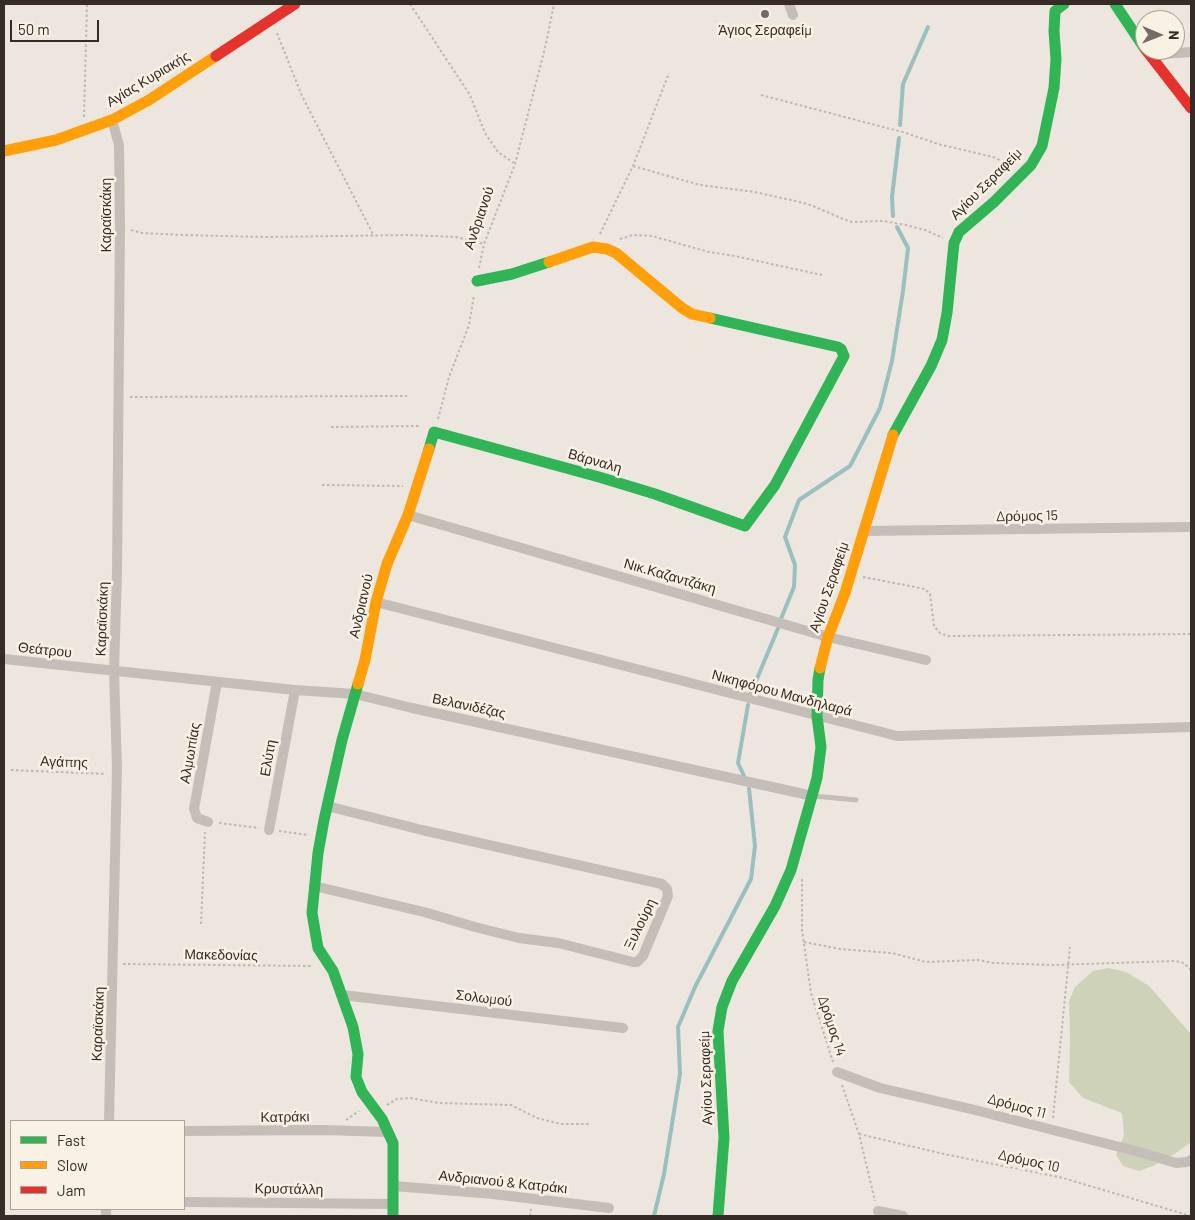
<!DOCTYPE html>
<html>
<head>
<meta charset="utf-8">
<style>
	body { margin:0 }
	#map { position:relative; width:1195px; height:1220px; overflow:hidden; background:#ede6df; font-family:Barlow,sans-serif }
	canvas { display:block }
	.frame { position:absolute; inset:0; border:5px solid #362b26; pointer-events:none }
	.legend { position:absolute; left:10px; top:1120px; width:175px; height:90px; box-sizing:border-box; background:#faf1e5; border:1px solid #aca299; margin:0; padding:6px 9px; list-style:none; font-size:15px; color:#362b26 }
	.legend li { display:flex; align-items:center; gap:10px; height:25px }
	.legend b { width:25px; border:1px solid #aca299 }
	.north { position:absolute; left:1135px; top:10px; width:50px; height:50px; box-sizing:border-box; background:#faf1e5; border:1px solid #aca299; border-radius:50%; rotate:91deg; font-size:14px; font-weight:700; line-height:20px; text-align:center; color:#362b26 }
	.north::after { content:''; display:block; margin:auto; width:18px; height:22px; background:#766c67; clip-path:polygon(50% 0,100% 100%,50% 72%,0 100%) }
	.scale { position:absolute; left:10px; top:20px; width:89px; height:22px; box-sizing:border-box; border:2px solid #362b26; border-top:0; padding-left:6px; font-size:15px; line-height:18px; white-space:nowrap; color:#362b26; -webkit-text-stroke:4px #faf1e5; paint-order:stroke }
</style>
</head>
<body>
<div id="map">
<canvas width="1195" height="1220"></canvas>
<div class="frame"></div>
<ul class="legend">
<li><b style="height:6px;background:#30b455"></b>Fast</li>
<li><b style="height:6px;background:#ff9f0a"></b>Slow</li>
<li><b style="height:6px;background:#e5322d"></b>Jam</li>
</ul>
<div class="north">N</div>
<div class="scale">50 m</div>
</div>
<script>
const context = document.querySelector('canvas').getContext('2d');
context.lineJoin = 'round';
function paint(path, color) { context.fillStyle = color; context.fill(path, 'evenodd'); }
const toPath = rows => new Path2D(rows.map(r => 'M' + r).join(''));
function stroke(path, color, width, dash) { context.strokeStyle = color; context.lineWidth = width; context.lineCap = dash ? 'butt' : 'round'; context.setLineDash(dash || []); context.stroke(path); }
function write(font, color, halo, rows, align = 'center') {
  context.font = font + ' Barlow,sans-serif'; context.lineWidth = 5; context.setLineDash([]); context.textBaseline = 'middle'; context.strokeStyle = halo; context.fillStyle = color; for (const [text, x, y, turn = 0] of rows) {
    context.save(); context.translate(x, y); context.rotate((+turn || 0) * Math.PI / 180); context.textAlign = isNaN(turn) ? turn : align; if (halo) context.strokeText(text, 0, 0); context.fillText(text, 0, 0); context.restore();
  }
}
paint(toPath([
	[1108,968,1126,972,1149,986,1191,1034,1191,1142,1176,1153,1153,1166,1139,1171,1123,1166,1116,1155,1124,1135,1122,1113,1083,1098,1069,1082,1070,1037,1069,1001,1075,987,1093,971]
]), '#ced2b8');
stroke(toPath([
	[900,125,903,84,928,27],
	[893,216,892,197,899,138],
	[780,621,794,587,795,565,785,537,799,500,850,466,880,408,892,361,903,291,908,248,897,227],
	[751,693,779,626],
	[745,778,738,763,748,705],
	[654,1216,664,1174,680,1074,678,1027,695,987,751,879,755,846,749,788]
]), '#9abfbf', 4);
stroke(toPath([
	[410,4,470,95,485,133,498,152,514,163],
	[277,33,302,96,374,236],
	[761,95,906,133,938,144,993,157,1011,165],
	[84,117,87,4],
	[633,166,700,185,755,192,791,200,811,205,843,219,852,222,883,221,906,225,925,230,943,238],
	[131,230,142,233,181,235,266,237,410,235,456,237,484,244],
	[600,234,633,166,669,73],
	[620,239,633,235,652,236,709,252,735,256,822,275],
	[479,268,484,244,515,164,545,48,554,4],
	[130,397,407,396],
	[438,419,449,377,469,325,474,295],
	[331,427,421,426],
	[322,485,403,486],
	[863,577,925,589,930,594,934,626,940,633,948,636,1191,634],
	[11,770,106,774],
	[219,823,259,828],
	[279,831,309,835],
	[802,879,802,930,811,993,833,1062],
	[201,924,205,832],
	[804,942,840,949,892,953,926,962,978,960,993,963,1055,965,1175,961,1184,963,1191,970],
	[123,964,313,966],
	[842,1085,859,1134,875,1201],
	[387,1105,397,1099,410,1098,439,1103,511,1105,537,1118,561,1124,591,1124],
	[1053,1118,1070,947],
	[346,1120,359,1111],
	[859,1134,944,1154,1063,1178,1191,1216],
	[530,1216,531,1209]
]), '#beb6b0', 2, [2.5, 2.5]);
stroke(toPath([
	[814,796,856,800]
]), '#c5beb8', 5);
stroke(toPath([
	[789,4,793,15],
	[1150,55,1191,52],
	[408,515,828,637,926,660],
	[863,531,1191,527],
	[376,602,897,736,1191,727],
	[4,659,295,690,355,694,412,708,813,796],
	[208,822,197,818,194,809,217,682],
	[269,830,295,690],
	[314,886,424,912,475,927,519,938,558,943,633,962,637,962,643,956,668,896,667,889,662,884,422,830,327,806],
	[342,995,623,1028],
	[837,1072,880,1088,971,1109,1143,1153,1176,1163,1187,1162,1191,1160],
	[109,1121,117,768,114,671,117,573,120,227,119,145,112,120],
	[184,1131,322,1130,388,1132],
	[394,1186,493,1194,609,1208],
	[184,1202,393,1204],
	[878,1211,903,1216],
	[106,1216,106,1209]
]), '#c5beb8', 10);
stroke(toPath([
	[1115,4,1145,49],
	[477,281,512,274,549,262],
	[893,435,931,366,942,340,947,313,954,243,959,232,994,202,1031,165,1042,146,1054,88,1056,59,1054,31,1055,11,1064,4],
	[429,449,434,432,599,477,655,494,745,526,775,485,844,356,841,349,838,347,710,318],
	[358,684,342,740,324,820,318,853,312,913,318,948,333,971,353,1027,358,1054,356,1077,362,1092,382,1119,393,1143,393,1216],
	[718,1216,724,1138,718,1031,722,1007,732,981,775,906,791,870,817,778,821,747,817,716,818,680,820,668]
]), '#30b455', 11);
stroke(toPath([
	[4,151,56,140,112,120,149,100,216,56],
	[549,262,593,247,607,249,616,253,682,308,692,314,710,318],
	[820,668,828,637,845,593,893,435],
	[358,684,365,660,376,602,387,564,408,515,429,449]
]), '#ff9f0a', 11);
stroke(toPath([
	[1146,50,1191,108],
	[216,56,295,4]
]), '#e5322d', 11);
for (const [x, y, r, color] of [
	[765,14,5,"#766c67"]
]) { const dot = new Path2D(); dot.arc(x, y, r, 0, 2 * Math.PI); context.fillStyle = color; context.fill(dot); stroke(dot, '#faf1e5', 2); }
write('14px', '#362b26', '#faf1e5', [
	["Άγιος Σεραφείμ",765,30]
]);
write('14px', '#362b26', '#faf1e5', [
	["Αγίας Κυριακής",148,79,-31],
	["Αγίου Σεραφείμ",986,184,-45],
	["Καραϊσκάκη",106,215,-90],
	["Ανδριανού",479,218,-71],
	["Βάρναλη",595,461,16],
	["Δρόμος 15",1027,516,-1],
	["Νικ.Καζαντζάκη",670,576,16],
	["Αγίου Σεραφείμ",829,587,-71],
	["Ανδριανού",361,606,-77],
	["Καραϊσκάκη",102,619,-88],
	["Θεάτρου",45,650,6],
	["Νικηφόρου Μανδηλαρά",782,693,15],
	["Βελανιδέζας",469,706,12],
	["Αλμωπίας",190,753,-80],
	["Ελύτη",268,758,-80],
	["Αγάπης",64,762,2],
	["Ξυλούρη",640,924,-64],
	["Μακεδονίας",221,955,1],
	["Σολωμού",484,998,7],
	["Καραϊσκάκη",98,1024,-88],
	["Δρόμος 14",832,1026,72],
	["Αγίου Σεραφείμ",706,1078,-92],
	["Δρόμος 11",1017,1106,15],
	["Κατράκι",285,1117,-1],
	["Δρόμος 10",1029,1161,12],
	["Ανδριανού & Κατράκι",503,1182,6],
	["Κρυστάλλη",289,1189,1]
]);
</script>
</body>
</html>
